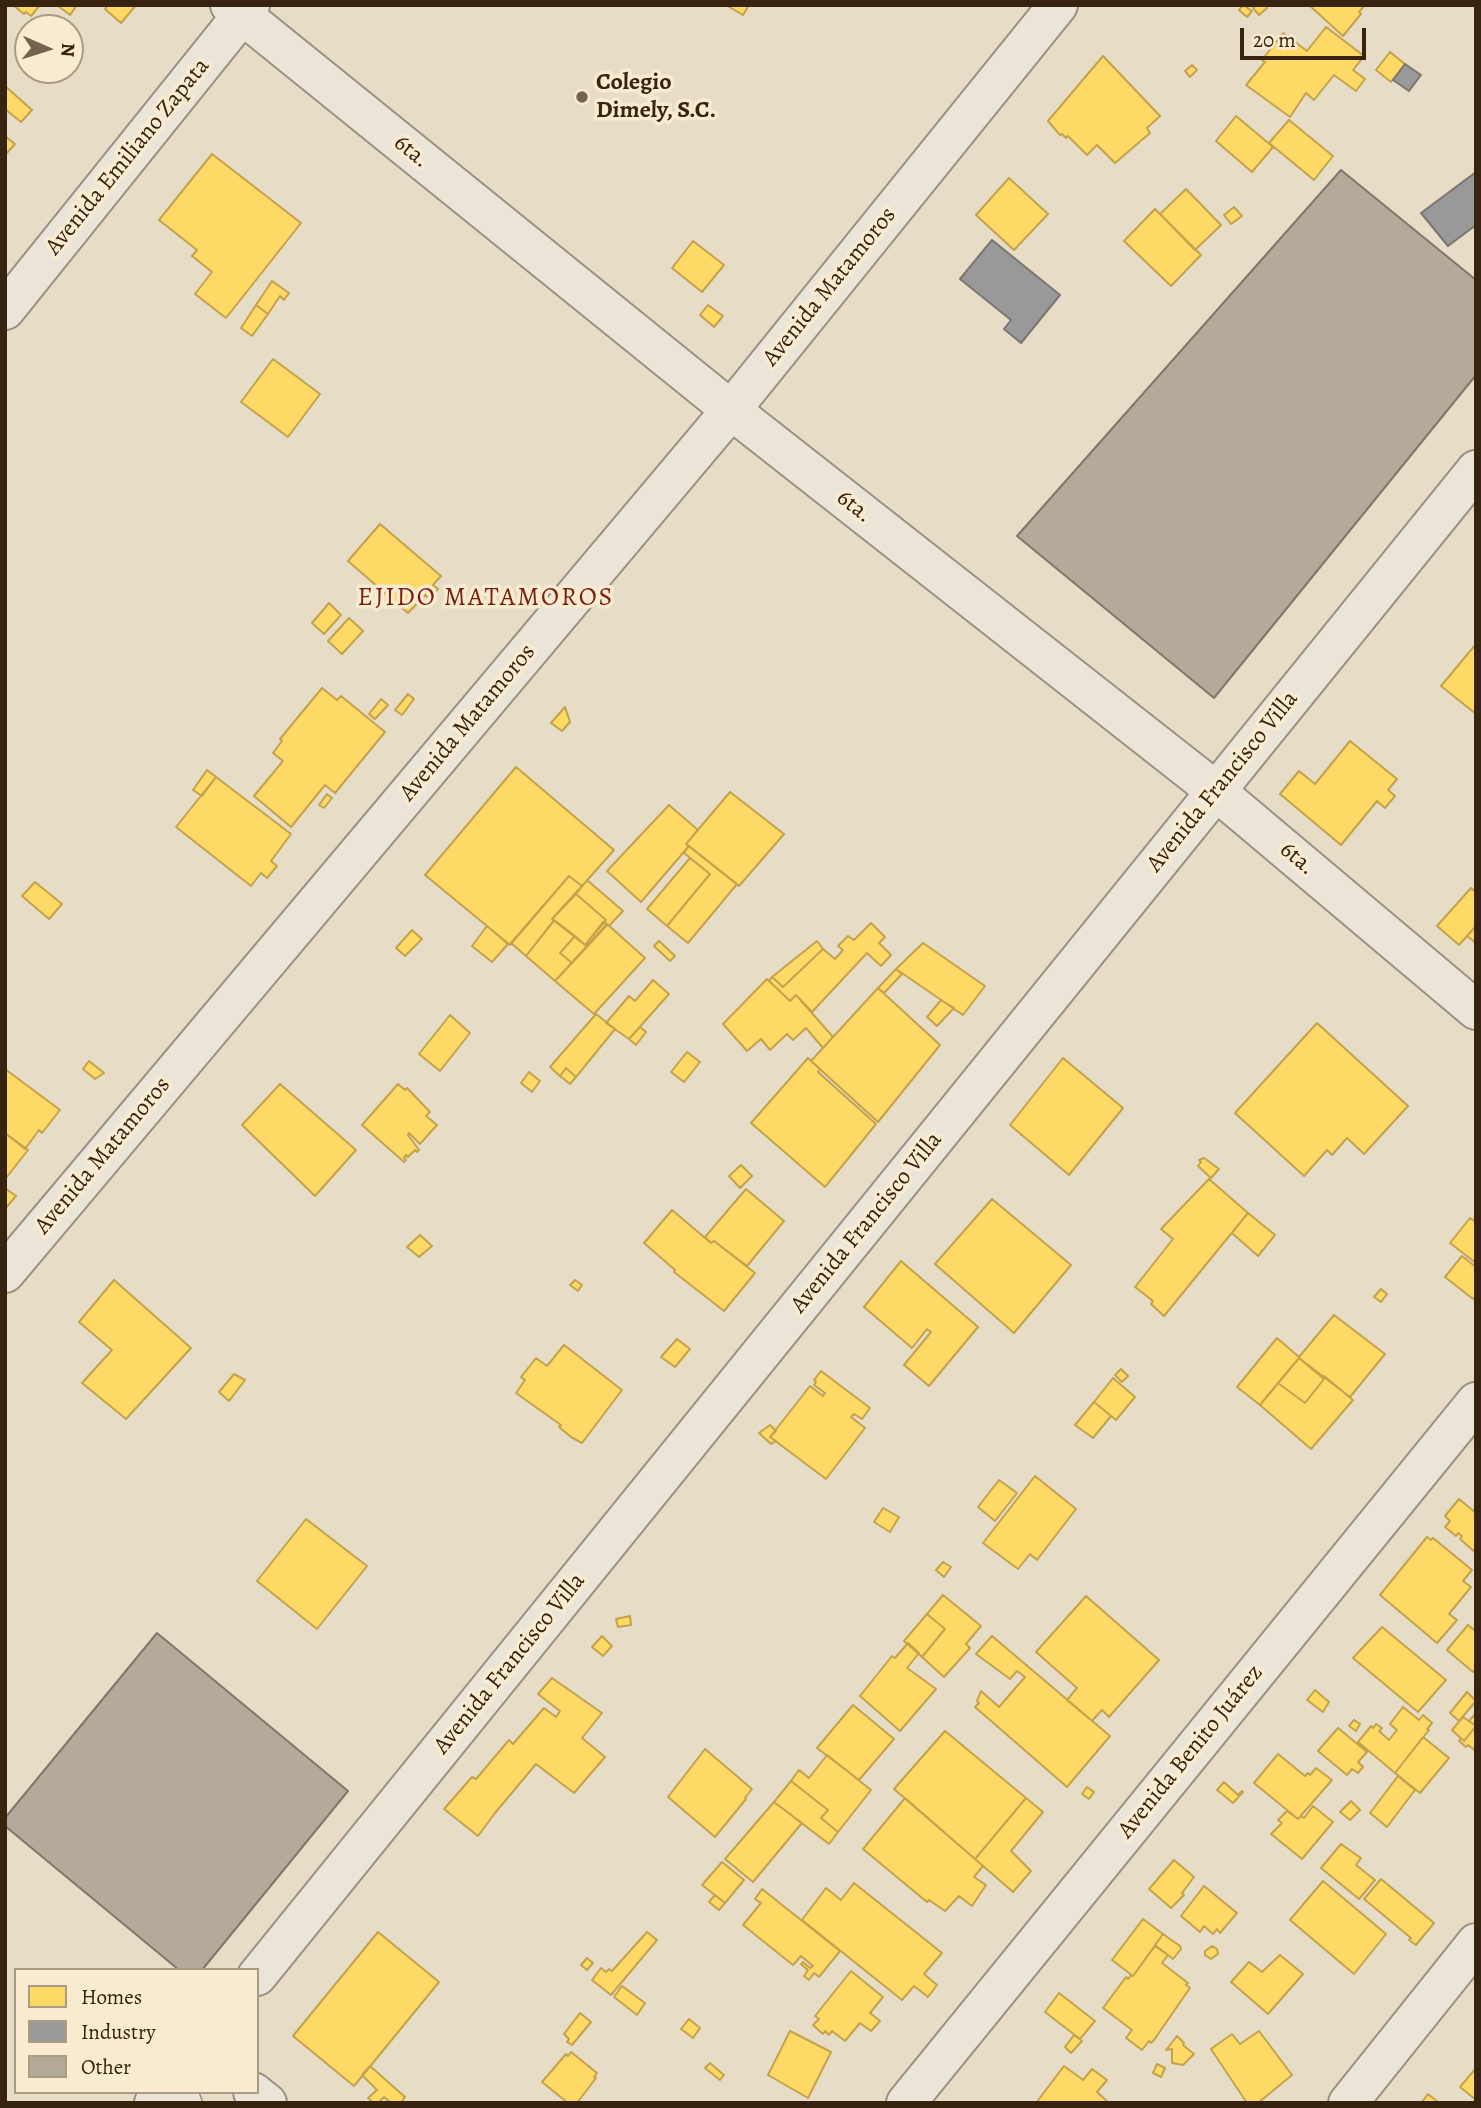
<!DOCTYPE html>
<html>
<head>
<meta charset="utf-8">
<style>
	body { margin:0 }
	#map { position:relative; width:1481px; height:2108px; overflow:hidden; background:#e7dcc5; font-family:Alegreya,serif }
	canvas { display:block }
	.frame { position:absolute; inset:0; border:7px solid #382210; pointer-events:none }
	.legend { position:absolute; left:14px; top:1968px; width:245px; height:126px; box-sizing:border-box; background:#f9ebd0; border:2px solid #ac9b83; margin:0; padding:9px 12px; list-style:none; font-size:21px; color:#382210 }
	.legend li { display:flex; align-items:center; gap:14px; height:35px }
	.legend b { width:35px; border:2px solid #ac9b83 }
	.north { position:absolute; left:14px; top:14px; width:70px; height:70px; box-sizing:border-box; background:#f9ebd0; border:2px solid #ac9b83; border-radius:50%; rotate:93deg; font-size:19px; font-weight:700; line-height:28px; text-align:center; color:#382210 }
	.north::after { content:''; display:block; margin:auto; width:24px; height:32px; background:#75634f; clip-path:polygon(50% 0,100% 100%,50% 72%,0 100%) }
	.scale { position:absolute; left:1240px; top:28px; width:126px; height:32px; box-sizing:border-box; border:4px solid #382210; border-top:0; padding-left:9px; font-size:21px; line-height:24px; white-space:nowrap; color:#382210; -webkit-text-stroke:5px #f9ebd0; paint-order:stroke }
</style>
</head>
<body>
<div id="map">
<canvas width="1481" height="2108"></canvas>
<div class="frame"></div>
<ul class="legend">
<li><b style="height:19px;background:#ffd966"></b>Homes</li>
<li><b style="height:19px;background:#999"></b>Industry</li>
<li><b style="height:19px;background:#b4aa9a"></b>Other</li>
</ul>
<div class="north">N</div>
<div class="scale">20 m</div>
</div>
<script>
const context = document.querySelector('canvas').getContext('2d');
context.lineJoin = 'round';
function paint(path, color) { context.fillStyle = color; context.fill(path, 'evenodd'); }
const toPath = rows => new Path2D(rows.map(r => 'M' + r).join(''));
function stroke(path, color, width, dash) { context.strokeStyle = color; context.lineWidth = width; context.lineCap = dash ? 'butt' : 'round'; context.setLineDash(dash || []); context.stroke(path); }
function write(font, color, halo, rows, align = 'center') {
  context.font = font + ' Alegreya,serif'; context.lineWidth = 7; context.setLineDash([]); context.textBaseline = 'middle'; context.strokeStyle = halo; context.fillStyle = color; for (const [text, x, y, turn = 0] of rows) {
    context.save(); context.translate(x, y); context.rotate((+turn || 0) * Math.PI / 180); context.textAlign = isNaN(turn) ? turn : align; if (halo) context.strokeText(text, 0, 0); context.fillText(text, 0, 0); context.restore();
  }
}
const homes = toPath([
	[13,5,40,5,31,16,26,12,24,14,13,5],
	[57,5,77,5,70,15,57,5],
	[108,5,136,5,121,23,105,9,108,5],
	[726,5,749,5,743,15,726,5],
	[1243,5,1252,11,1247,17,1239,10,1243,5],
	[1256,5,1265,5,1267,8,1259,15,1253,8,1256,5],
	[1309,5,1365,5,1359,12,1361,14,1343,36,1309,5],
	[1326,27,1364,56,1353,70,1365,79,1356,91,1334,75,1314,100,1306,93,1290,117,1246,85,1265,62,1262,60,1283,33,1307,51,1326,27],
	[1390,52,1405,64,1391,82,1376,70,1390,52],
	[1103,56,1160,116,1147,128,1150,133,1115,163,1097,145,1087,155,1068,136,1066,138,1062,134,1060,135,1048,121,1103,56],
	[1192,65,1197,70,1190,77,1185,71,1192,65],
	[5,86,32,110,21,122,5,109,5,86],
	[1236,116,1273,147,1252,172,1216,141,1236,116],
	[1289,120,1333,156,1314,180,1269,143,1289,120],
	[5,136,15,144,5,155,5,136],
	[212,154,301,223,226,318,195,294,212,272,192,256,197,250,159,220,212,154],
	[1009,178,1048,214,1014,250,976,215,1009,178],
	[1186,189,1221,225,1195,250,1160,214,1186,189],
	[1234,207,1242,216,1231,224,1224,215,1234,207],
	[1155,209,1201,255,1171,286,1124,241,1155,209],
	[693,241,724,265,702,292,672,268,693,241],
	[272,281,289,293,284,300,280,296,268,314,256,305,272,281],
	[256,305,268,314,252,336,241,328,256,305],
	[708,305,723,316,714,327,700,315,708,305],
	[273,359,320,394,288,437,241,402,273,359],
	[380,524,441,576,433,585,438,589,430,599,425,595,408,613,348,561,380,524],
	[329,603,341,615,324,634,312,623,329,603],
	[349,618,363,631,342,654,328,641,349,618],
	[1476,644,1476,714,1441,686,1476,644],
	[322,688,337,700,341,696,385,732,335,793,325,785,291,827,254,796,283,761,273,753,282,741,280,739,322,688],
	[408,694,414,699,402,715,395,710,408,694],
	[381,699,388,705,375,719,369,714,381,699],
	[565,707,570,722,562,731,551,723,565,707],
	[1350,741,1397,779,1388,790,1395,796,1385,808,1377,801,1341,845,1280,794,1299,771,1315,784,1350,741],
	[516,767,614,850,582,886,569,876,510,945,425,875,516,767],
	[207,770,216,777,202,796,193,790,207,770],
	[216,777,291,834,271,861,277,866,267,878,261,873,251,886,176,827,216,777],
	[730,792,784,834,739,886,686,844,730,792],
	[327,794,332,798,324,808,319,805,327,794],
	[669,805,698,830,686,844,689,846,641,902,607,871,669,805],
	[689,846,737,884,688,943,667,926,710,874,684,853,689,846],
	[690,858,710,874,667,926,647,909,690,858],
	[569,876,582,886,552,919,554,921,526,956,511,943,569,876],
	[587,880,623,911,609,926,604,922,606,920,576,894,587,880],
	[35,882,62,904,49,919,22,896,35,882],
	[1471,888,1476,892,1476,926,1459,945,1437,926,1471,888],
	[576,894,606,920,585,945,552,919,576,894],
	[554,920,575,936,560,953,572,963,555,981,526,956,554,920],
	[603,922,607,925,572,963,560,953,575,936,585,945,603,922],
	[871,923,885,937,879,943,891,955,881,966,867,953,812,1012,796,995,790,1001,769,981,772,977,783,987,823,949,835,959,843,950,838,946,848,936,854,940,871,923],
	[607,924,645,958,594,1014,555,981,607,924],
	[487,926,508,944,492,962,472,946,487,926],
	[1476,926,1476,943,1467,936,1476,926],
	[412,930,422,939,405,956,396,948,412,930],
	[659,941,675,956,670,961,654,946,659,941],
	[817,941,823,949,783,987,772,977,817,941],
	[923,943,985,986,963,1015,896,969,923,943],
	[896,969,902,974,884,993,878,988,896,969],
	[767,979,790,1001,796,995,833,1037,823,1048,806,1028,793,1040,787,1034,770,1050,761,1039,747,1051,723,1024,767,979],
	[653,980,669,994,629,1039,606,1023,629,996,635,1001,653,980],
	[878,988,940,1045,878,1122,811,1061,878,988],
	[941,1000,954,1008,937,1026,927,1017,941,1000],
	[596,1014,615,1029,576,1077,566,1068,560,1076,550,1067,596,1014],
	[450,1015,470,1033,440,1071,419,1054,450,1015],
	[1317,1023,1408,1106,1364,1154,1347,1138,1332,1155,1327,1150,1304,1176,1235,1113,1317,1023],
	[640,1027,646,1032,636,1045,629,1039,640,1027],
	[687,1052,700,1062,684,1082,671,1072,687,1052],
	[808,1058,820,1069,818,1072,876,1124,825,1187,751,1123,808,1058],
	[1063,1058,1123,1108,1069,1175,1010,1125,1063,1058],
	[89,1061,104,1073,95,1079,83,1069,89,1061],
	[566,1068,576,1077,570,1084,560,1076,566,1068],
	[5,1069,60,1110,42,1133,39,1130,25,1149,5,1133,5,1069],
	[529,1072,540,1081,532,1092,521,1083,529,1072],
	[280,1084,356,1150,315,1196,242,1125,280,1084],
	[398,1084,405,1090,407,1088,430,1112,426,1116,437,1125,420,1144,409,1133,408,1135,419,1150,417,1152,415,1150,408,1157,406,1155,404,1158,406,1160,404,1162,362,1125,398,1084],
	[5,1133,28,1150,6,1178,5,1178,5,1133],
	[1204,1158,1219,1169,1211,1178,1198,1166,1201,1162,1199,1160,1204,1158],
	[741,1165,752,1176,740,1188,729,1176,741,1165],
	[1209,1179,1248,1213,1164,1316,1151,1304,1153,1301,1135,1287,1173,1239,1161,1229,1209,1179],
	[5,1188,16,1196,5,1209,5,1188],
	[746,1189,784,1221,747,1266,714,1241,711,1243,705,1237,746,1189],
	[992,1199,1071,1265,1014,1333,935,1264,992,1199],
	[672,1210,711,1243,714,1241,755,1273,724,1311,674,1272,675,1270,644,1243,672,1210],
	[1248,1213,1275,1235,1258,1256,1232,1233,1248,1213],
	[1470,1218,1476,1222,1476,1263,1450,1243,1470,1218],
	[420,1235,432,1246,419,1257,407,1247,420,1235],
	[1462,1256,1476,1267,1476,1296,1473,1299,1445,1277,1462,1256],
	[901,1261,978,1327,929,1386,904,1365,931,1332,927,1329,912,1348,864,1307,901,1261],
	[114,1280,191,1348,126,1419,82,1383,112,1350,79,1322,114,1280],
	[575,1280,582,1285,578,1291,570,1285,575,1280],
	[1381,1289,1387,1294,1381,1302,1374,1297,1381,1289],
	[1334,1315,1385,1354,1350,1397,1299,1358,1260,1405,1237,1387,1277,1338,1299,1357,1334,1315],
	[677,1339,690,1349,675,1367,661,1357,677,1339],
	[564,1345,622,1390,582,1443,571,1437,559,1427,561,1425,516,1393,525,1380,521,1377,536,1358,547,1366,564,1345],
	[1299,1358,1324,1379,1305,1403,1278,1383,1299,1358],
	[1121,1369,1128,1376,1122,1382,1115,1375,1121,1369],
	[821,1371,870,1408,862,1419,854,1414,851,1417,865,1428,826,1479,770,1437,810,1386,823,1396,825,1393,814,1385,816,1382,814,1380,821,1371],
	[234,1374,245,1380,229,1401,219,1392,234,1374],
	[1324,1376,1353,1400,1311,1449,1260,1405,1278,1383,1305,1403,1324,1379,1324,1376],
	[1113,1378,1135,1397,1116,1420,1094,1402,1113,1378],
	[1094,1402,1111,1416,1093,1438,1075,1425,1094,1402],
	[770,1425,776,1431,770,1437,776,1441,771,1444,759,1433,770,1425],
	[1035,1476,1076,1509,1037,1560,1030,1554,1018,1569,983,1543,1035,1476],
	[999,1480,1017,1493,995,1521,978,1507,999,1480],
	[1459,1499,1476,1513,1476,1553,1460,1539,1462,1536,1458,1533,1456,1536,1445,1527,1450,1521,1445,1516,1459,1499],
	[883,1508,899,1517,890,1532,874,1522,883,1508],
	[306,1519,367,1566,317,1629,257,1581,306,1519],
	[1427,1537,1431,1540,1433,1538,1472,1570,1463,1581,1471,1587,1449,1614,1457,1620,1437,1643,1380,1595,1427,1537],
	[943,1562,951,1567,944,1577,936,1570,943,1562],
	[943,1595,981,1626,966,1644,970,1648,944,1677,922,1657,945,1629,927,1614,943,1595],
	[1086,1596,1159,1660,1109,1717,1102,1710,1092,1721,1067,1700,1077,1688,1036,1652,1086,1596],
	[927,1614,945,1629,922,1657,904,1641,927,1614],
	[630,1616,631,1625,618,1627,616,1619,630,1616],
	[1468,1625,1474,1630,1476,1629,1476,1669,1473,1672,1447,1650,1468,1625],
	[1382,1627,1446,1680,1418,1712,1353,1658,1382,1627],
	[602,1636,612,1646,603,1656,592,1647,602,1636],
	[992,1636,1110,1736,1067,1787,975,1707,979,1703,977,1701,981,1691,999,1707,1025,1677,1017,1671,1010,1679,976,1654,992,1636],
	[908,1643,919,1653,907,1668,936,1689,900,1731,860,1696,892,1656,895,1658,908,1643],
	[552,1678,602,1713,582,1738,605,1757,574,1793,536,1764,495,1813,478,1836,444,1809,472,1777,476,1779,509,1740,513,1744,544,1708,556,1717,560,1711,538,1694,552,1678],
	[1315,1690,1329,1702,1323,1712,1307,1700,1315,1690],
	[1467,1692,1476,1701,1459,1721,1450,1713,1467,1692],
	[853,1705,894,1739,859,1780,817,1748,853,1705],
	[1403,1707,1419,1720,1423,1715,1432,1723,1427,1729,1429,1730,1395,1773,1358,1742,1371,1726,1373,1728,1376,1724,1382,1728,1379,1731,1389,1740,1397,1730,1390,1724,1403,1707],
	[1476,1713,1476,1751,1468,1745,1466,1747,1459,1741,1461,1738,1464,1741,1476,1726,1469,1721,1476,1713],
	[1463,1717,1476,1726,1464,1741,1452,1730,1463,1717],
	[1354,1720,1360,1724,1356,1731,1349,1726,1354,1720],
	[1338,1728,1367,1752,1358,1762,1363,1767,1358,1773,1352,1769,1347,1775,1318,1751,1338,1728],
	[945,1731,1026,1798,975,1859,894,1789,945,1731],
	[1423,1737,1449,1758,1420,1793,1395,1773,1423,1737],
	[705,1749,752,1789,745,1798,746,1799,715,1837,668,1797,705,1749],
	[1278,1754,1305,1776,1308,1773,1310,1775,1316,1768,1332,1780,1298,1819,1254,1783,1278,1754],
	[827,1755,871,1790,838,1832,821,1818,828,1810,791,1781,799,1770,809,1778,827,1755],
	[1398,1776,1415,1790,1387,1827,1370,1813,1398,1776],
	[791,1781,828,1810,821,1818,838,1832,829,1844,774,1802,791,1781],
	[1224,1782,1238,1795,1242,1791,1243,1792,1233,1803,1217,1790,1224,1782],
	[1087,1787,1094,1792,1089,1799,1082,1794,1087,1787],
	[905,1798,983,1866,974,1877,986,1885,972,1906,959,1896,945,1911,929,1900,927,1902,863,1849,905,1798],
	[1026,1798,1043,1812,1011,1851,1031,1871,1013,1892,975,1859,1026,1798],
	[1351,1801,1360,1810,1350,1820,1340,1812,1351,1801],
	[774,1802,802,1823,753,1882,725,1859,774,1802],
	[1313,1806,1333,1822,1302,1859,1271,1834,1282,1823,1278,1820,1287,1811,1298,1819,1301,1816,1304,1818,1313,1806],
	[1341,1844,1361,1858,1356,1865,1375,1880,1359,1899,1321,1868,1341,1844],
	[1174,1860,1194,1877,1182,1893,1184,1895,1171,1908,1149,1889,1174,1860],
	[722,1862,744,1880,725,1903,702,1885,722,1862],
	[1381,1879,1434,1923,1416,1945,1409,1940,1411,1938,1364,1899,1381,1879],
	[1323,1881,1386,1934,1354,1974,1290,1920,1323,1881],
	[854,1883,942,1953,924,1974,937,1985,928,1997,914,1986,902,2000,802,1920,826,1888,841,1900,854,1883],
	[1204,1886,1237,1913,1220,1933,1217,1929,1213,1934,1204,1926,1200,1932,1181,1916,1204,1886],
	[762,1889,840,1951,819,1977,814,1973,809,1980,804,1976,808,1970,801,1964,803,1962,810,1968,813,1966,801,1956,793,1965,743,1925,761,1903,755,1899,762,1889],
	[715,1895,725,1903,719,1910,709,1902,715,1895],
	[1143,1919,1163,1934,1133,1976,1112,1960,1143,1919],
	[378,1932,439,1982,354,2086,293,2036,378,1932],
	[647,1932,657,1940,611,1995,592,1980,601,1968,606,1972,609,1969,612,1971,647,1932],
	[1163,1934,1180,1946,1181,1949,1173,1959,1155,1945,1163,1934],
	[1155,1946,1168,1955,1162,1963,1188,1983,1186,1985,1190,1988,1154,2040,1151,2043,1149,2041,1142,2050,1126,2038,1132,2030,1103,2008,1126,1977,1128,1979,1131,1975,1133,1976,1155,1946],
	[1212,1946,1217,1949,1218,1954,1211,1959,1205,1955,1205,1951,1212,1946],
	[1280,1955,1303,1974,1268,2014,1231,1982,1249,1962,1262,1972,1280,1955],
	[587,1958,593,1963,587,1970,581,1965,587,1958],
	[851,1971,883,1997,870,2013,880,2021,871,2031,860,2023,845,2041,832,2031,829,2035,825,2031,823,2034,813,2025,819,2019,815,2016,851,1971],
	[622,1986,645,2003,637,2015,614,1997,622,1986],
	[1059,1993,1095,2021,1080,2039,1045,2012,1059,1993],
	[580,2013,591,2022,572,2045,567,2042,569,2039,564,2034,580,2013],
	[689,2019,700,2028,693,2038,681,2029,689,2019],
	[790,2031,831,2052,808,2098,768,2075,790,2031],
	[1259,2031,1292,2075,1258,2103,1247,2103,1211,2049,1232,2034,1240,2044,1259,2031],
	[1074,2035,1082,2041,1071,2053,1065,2047,1074,2035],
	[1177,2036,1184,2043,1183,2045,1194,2054,1183,2065,1172,2063,1172,2049,1166,2050,1177,2036],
	[571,2052,597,2073,594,2077,596,2078,577,2103,568,2103,542,2082,566,2054,568,2056,571,2052],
	[710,2063,724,2075,720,2080,705,2068,710,2063],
	[1157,2064,1165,2068,1161,2077,1153,2073,1157,2064],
	[370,2066,405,2097,401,2103,391,2103,384,2097,378,2103,374,2103,368,2098,377,2090,362,2075,370,2066],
	[1064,2066,1083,2080,1092,2069,1107,2080,1097,2092,1109,2103,1036,2103,1064,2066],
	[1476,2068,1476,2100,1460,2087,1476,2068],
	[1428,2094,1439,2103,1421,2103,1428,2094]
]);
paint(homes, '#ffd966');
stroke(homes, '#c3a24c', 2);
const industry = toPath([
	[1405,64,1421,75,1409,91,1393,80,1405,64],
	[1476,172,1476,225,1448,246,1421,213,1476,172],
	[992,240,1060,295,1021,343,1004,329,1011,320,960,279,992,240]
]);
paint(industry, '#999');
stroke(industry, '#7c7570', 2);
const building = toPath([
	[1341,170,1476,280,1476,375,1214,698,1017,536,1341,170],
	[157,1633,348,1791,202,1970,179,1970,5,1826,5,1818,157,1633]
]);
paint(building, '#b4aa9a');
stroke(building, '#807669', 2);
const service = toPath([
	[186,2092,190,2103]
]);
const minor = toPath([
	[230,5,731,410,1216,791,1476,1010],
	[5,310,250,5],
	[5,1273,731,410,1058,5],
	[257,1976,1476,470],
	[253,2092,267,2103],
	[154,2103,163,2092],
	[906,2103,1476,1402],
	[1348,2103,1476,1943]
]);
stroke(service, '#999081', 26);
stroke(minor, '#999081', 42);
stroke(service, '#ebe5d9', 23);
stroke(minor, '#ebe5d9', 38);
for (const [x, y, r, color] of [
	[582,97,7,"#75634f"]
]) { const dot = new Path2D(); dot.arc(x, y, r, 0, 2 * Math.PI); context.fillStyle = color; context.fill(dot); stroke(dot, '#f9ebd0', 2.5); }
write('bold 24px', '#382210', '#f9ebd0', [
	["Colegio",596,83],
	["Dimely, S.C.",596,111]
], 'left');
write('24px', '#382210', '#f9ebd0', [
	["6ta.",411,152,39],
	["Avenida Emiliano Zapata",128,157,-51],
	["Avenida Matamoros",830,287,-51],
	["6ta.",854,507,38],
	["Avenida Matamoros",468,723,-50],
	["Avenida Francisco Villa",1223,782,-51],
	["6ta.",1297,859,40],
	["Avenida Matamoros",103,1156,-50],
	["Avenida Francisco Villa",867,1223,-51],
	["Avenida Francisco Villa",510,1664,-51],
	["Avenida Benito Juárez",1191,1752,-51]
]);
context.letterSpacing = '2px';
write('26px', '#7a1f14', '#f9ebd0', [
	["EJIDO MATAMOROS",486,599]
]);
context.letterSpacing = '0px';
</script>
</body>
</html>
